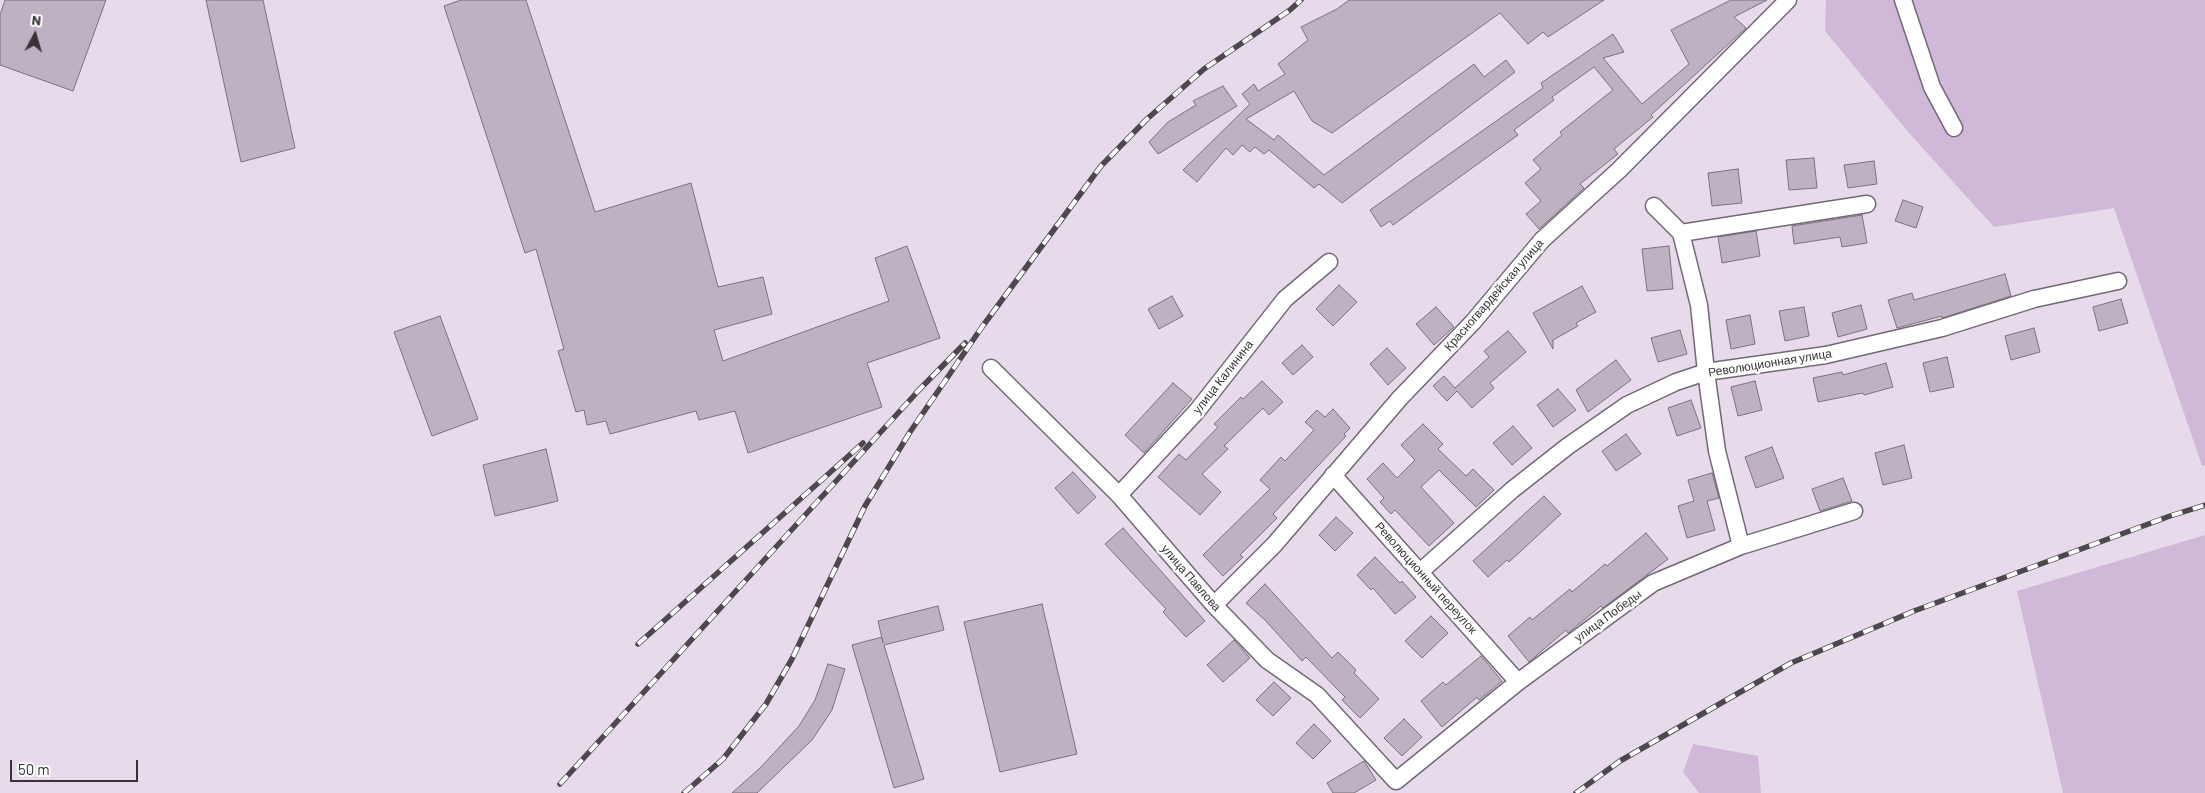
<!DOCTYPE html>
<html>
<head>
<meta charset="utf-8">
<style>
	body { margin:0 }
	#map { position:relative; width:2205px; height:793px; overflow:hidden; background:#e7dbeb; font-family:Barlow,sans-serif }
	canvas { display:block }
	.north { position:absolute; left:10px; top:10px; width:50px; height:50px; -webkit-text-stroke:4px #fff; paint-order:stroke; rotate:6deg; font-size:14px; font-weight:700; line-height:20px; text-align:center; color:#373238 }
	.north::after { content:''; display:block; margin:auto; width:18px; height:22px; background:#373238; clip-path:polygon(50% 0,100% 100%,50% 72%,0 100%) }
	.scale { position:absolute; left:10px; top:760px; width:128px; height:22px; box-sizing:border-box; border:2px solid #373238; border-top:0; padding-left:6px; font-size:15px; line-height:18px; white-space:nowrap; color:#373238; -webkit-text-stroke:4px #fff; paint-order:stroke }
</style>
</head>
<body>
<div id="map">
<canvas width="2205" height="793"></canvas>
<div class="north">N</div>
<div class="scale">50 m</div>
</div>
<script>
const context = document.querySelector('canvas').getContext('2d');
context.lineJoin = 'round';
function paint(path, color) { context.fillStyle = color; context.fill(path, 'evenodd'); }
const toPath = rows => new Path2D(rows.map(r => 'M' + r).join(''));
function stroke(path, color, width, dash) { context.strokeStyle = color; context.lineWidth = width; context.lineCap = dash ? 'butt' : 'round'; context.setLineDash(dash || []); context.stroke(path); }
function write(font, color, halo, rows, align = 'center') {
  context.font = font + ' Barlow,sans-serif'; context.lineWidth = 5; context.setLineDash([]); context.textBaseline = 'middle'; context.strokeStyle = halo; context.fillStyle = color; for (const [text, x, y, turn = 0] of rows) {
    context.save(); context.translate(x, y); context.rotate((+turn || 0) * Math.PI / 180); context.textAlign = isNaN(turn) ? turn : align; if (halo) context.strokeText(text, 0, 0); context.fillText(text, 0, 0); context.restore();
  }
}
paint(toPath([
	[1826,0,2205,0,2205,465,2202,466,2114,208,1994,227,1909,133,1825,31],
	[2205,535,2205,793,2063,793,2017,591],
	[1693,744,1758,756,1761,793,1699,793,1683,772]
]), '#d0b9d8');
const building = toPath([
	[5,0,106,0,73,91,0,65,0,15,5,0],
	[206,0,263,0,295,148,241,162,206,0],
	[461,0,526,0,595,212,691,183,718,287,763,277,772,314,714,330,723,361,889,301,875,258,907,246,940,338,867,363,882,407,748,453,735,411,699,420,696,411,610,434,606,421,587,425,584,410,576,412,558,351,564,349,536,249,525,253,444,6,461,0],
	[1349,0,1604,0,1548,37,1543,32,1528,44,1500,13,1332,133,1312,121,1294,91,1246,119,1274,140,1278,135,1324,175,1474,64,1484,77,1506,60,1515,72,1342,203,1319,184,1314,188,1269,150,1264,154,1255,147,1250,152,1242,145,1233,155,1226,148,1197,182,1183,170,1250,104,1242,94,1254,84,1258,91,1285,74,1278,64,1308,40,1301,27,1337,9,1349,0],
	[1731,0,1767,0,1734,17,1746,28,1651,115,1653,117,1614,149,1618,154,1580,184,1584,188,1539,229,1526,214,1541,201,1525,183,1541,169,1533,160,1562,135,1560,132,1613,90,1594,67,1552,97,1554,100,1514,130,1518,135,1393,225,1390,221,1381,227,1370,210,1543,88,1541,83,1613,34,1624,52,1603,58,1642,104,1689,64,1671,30,1731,0],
	[1223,86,1237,106,1158,154,1149,142,1168,122,1196,105,1193,101,1223,86],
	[1814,158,1817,188,1789,190,1786,160,1814,158],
	[1874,161,1877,184,1848,188,1844,165,1874,161],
	[1738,169,1742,203,1712,206,1708,173,1738,169],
	[1903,200,1923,207,1916,228,1895,221,1903,200],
	[1862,215,1867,243,1842,247,1840,237,1794,244,1792,226,1862,215],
	[1756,231,1760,256,1722,263,1718,237,1756,231],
	[1669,246,1673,289,1647,291,1642,249,1669,246],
	[2005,274,2011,296,1942,318,1942,316,1897,328,1888,300,1912,293,1914,300,2005,274],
	[1339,285,1357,302,1333,326,1316,309,1339,285],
	[1582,286,1596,312,1576,323,1578,326,1553,340,1553,349,1533,313,1582,286],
	[1172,296,1183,316,1159,329,1148,309,1172,296],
	[2121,299,2128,323,2099,331,2093,307,2121,299],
	[1861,305,1867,329,1838,337,1832,313,1861,305],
	[1436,307,1454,327,1434,345,1416,324,1436,307],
	[1804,307,1809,336,1785,341,1779,311,1804,307],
	[1750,315,1755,344,1731,349,1726,320,1750,315],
	[440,316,478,419,432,436,394,332,440,316],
	[2034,328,2040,352,2011,360,2005,336,2034,328],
	[1680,330,1687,354,1658,362,1651,338,1680,330],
	[1508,331,1526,352,1490,383,1494,388,1472,408,1457,391,1447,401,1433,386,1444,376,1455,388,1489,357,1484,351,1508,331],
	[1302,345,1313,357,1293,375,1282,363,1302,345],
	[1387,348,1406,368,1388,385,1370,364,1387,348],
	[1947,357,1954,387,1930,392,1923,363,1947,357],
	[1616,360,1631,380,1588,412,1576,390,1616,360],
	[1886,363,1893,387,1864,395,1863,393,1818,402,1813,378,1842,372,1843,375,1886,363],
	[1262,381,1283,402,1269,415,1263,408,1224,446,1228,449,1202,474,1221,492,1200,515,1158,477,1179,454,1186,460,1218,427,1214,424,1241,397,1243,399,1262,381],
	[1755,381,1762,410,1738,416,1731,387,1755,381],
	[1173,383,1192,399,1144,453,1125,435,1173,383],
	[1558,389,1576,410,1553,427,1537,405,1558,389],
	[1691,400,1701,428,1677,436,1668,408,1691,400],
	[1333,409,1350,428,1344,434,1346,436,1273,514,1277,518,1240,555,1243,557,1223,576,1203,555,1270,489,1260,480,1281,457,1285,461,1314,430,1305,422,1317,410,1325,417,1333,409],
	[1423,424,1443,444,1438,449,1466,476,1473,469,1494,490,1476,507,1439,470,1421,487,1454,523,1429,546,1395,510,1391,514,1380,502,1384,498,1367,479,1383,463,1397,478,1415,460,1401,445,1423,424],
	[1513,426,1532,448,1512,465,1493,443,1513,426],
	[1626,434,1641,454,1616,471,1602,451,1626,434],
	[1904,445,1912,478,1883,485,1875,453,1904,445],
	[1772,447,1784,478,1756,488,1745,457,1772,447],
	[546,449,558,501,495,516,483,465,546,449],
	[1073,472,1096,497,1078,514,1055,488,1073,472],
	[1712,473,1719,498,1707,501,1715,530,1687,538,1678,506,1694,501,1688,480,1712,473],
	[1843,478,1852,501,1820,511,1812,489,1843,478],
	[1544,496,1561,514,1509,562,1507,560,1488,577,1473,561,1544,496],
	[1336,517,1353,533,1335,551,1319,535,1336,517],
	[1123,528,1205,621,1186,637,1163,612,1166,609,1105,544,1123,528],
	[1646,533,1668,559,1603,608,1601,606,1568,633,1566,630,1529,662,1508,636,1530,617,1532,620,1570,589,1572,592,1605,564,1607,566,1646,533],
	[1375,557,1400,583,1402,581,1416,597,1395,614,1373,588,1371,590,1357,575,1375,557],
	[1265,584,1332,658,1338,652,1356,670,1354,673,1379,699,1360,718,1342,700,1345,697,1306,657,1302,661,1265,620,1246,603,1265,584],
	[1042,604,1077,754,1000,772,964,622,1042,604],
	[938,606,944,630,884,645,924,779,894,788,852,645,882,637,883,643,878,621,938,606],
	[1431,616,1448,633,1422,658,1405,641,1431,616],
	[1234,640,1250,658,1223,682,1207,665,1234,640],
	[1481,656,1502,681,1479,700,1477,697,1442,727,1421,701,1443,682,1446,685,1481,656],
	[828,664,845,669,832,710,812,740,757,793,732,793,760,768,799,726,815,700,828,664],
	[1274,682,1291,698,1273,716,1256,700,1274,682],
	[1404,719,1422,737,1402,756,1384,738,1404,719],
	[1314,724,1331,741,1313,759,1296,743,1314,724],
	[1364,761,1376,780,1354,793,1333,793,1327,783,1364,761]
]);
paint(building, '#beb2c2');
stroke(building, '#7c717f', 1);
const street = toPath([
	[1903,0,1932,87,1954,128],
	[1654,206,1681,233,1699,305,1706,372,1717,451,1741,546],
	[1681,233,1867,204],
	[991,368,1119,495,1214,605,1267,660,1317,695,1396,781,1518,682,1653,583,1741,546,1854,511],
	[1333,475,1518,682],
	[1119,495,1197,411,1285,299,1329,262],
	[1420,572,1512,490,1568,446,1627,405,1676,382,1706,372,1826,355,1942,328,2034,299,2118,281],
	[1214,605,1274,545,1400,398,1473,322,1542,240,1619,170,1788,0]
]);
stroke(street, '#726876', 19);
stroke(street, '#fff', 16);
const rail = toPath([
	[916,393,965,343],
	[638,644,863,443],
	[560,784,920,389],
	[684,793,723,759,766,704,792,659,865,506,910,432,982,327,1101,166,1147,119,1204,69,1290,10,1301,0],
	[1576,793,1620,761,1791,663,1914,611,2170,516,2205,505]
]);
stroke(rail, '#4d474e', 5.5);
stroke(rail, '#fff', 4, [11]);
write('12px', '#373238', '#fff', [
	["Красногвардейская улица",1494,295,-49],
	["Революционная улица",1770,363,-9],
	["улица Калинина",1223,377,-52],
	["улица Павлова",1191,578,49],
	["Революционный переулок",1426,578,48],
	["улица Победы",1608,616,-36]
]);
</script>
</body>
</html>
